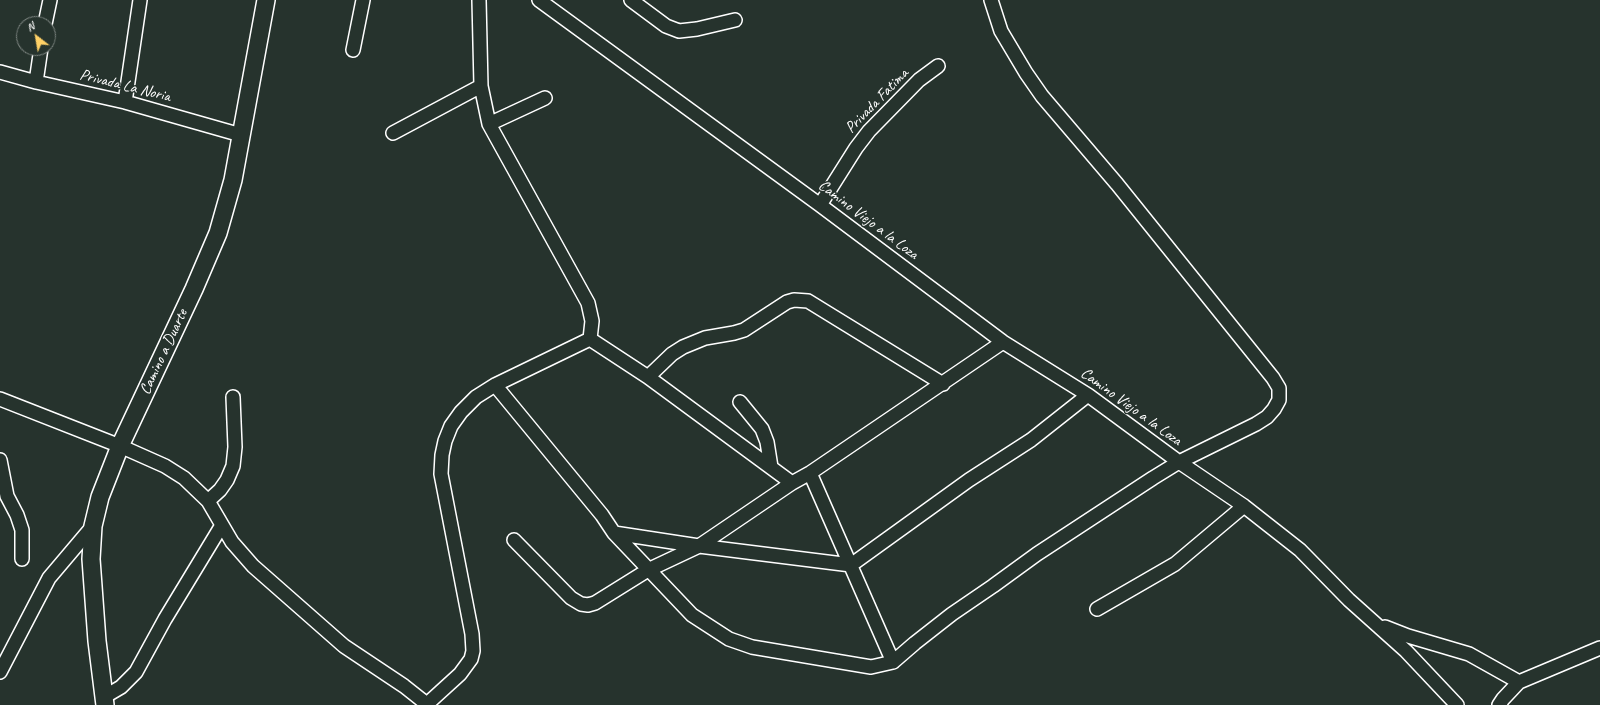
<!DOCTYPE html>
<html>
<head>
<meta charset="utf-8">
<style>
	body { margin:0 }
	#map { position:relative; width:1600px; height:705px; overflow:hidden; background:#26332d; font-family:Caveat,sans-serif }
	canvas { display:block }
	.north { position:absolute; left:16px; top:16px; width:40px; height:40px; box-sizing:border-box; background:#26332d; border:1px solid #7d8581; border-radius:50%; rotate:329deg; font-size:11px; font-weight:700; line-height:16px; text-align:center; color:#fff }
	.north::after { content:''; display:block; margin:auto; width:14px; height:18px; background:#ffd166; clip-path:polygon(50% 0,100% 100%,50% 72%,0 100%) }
</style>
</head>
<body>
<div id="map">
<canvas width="1600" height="705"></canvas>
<div class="north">N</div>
</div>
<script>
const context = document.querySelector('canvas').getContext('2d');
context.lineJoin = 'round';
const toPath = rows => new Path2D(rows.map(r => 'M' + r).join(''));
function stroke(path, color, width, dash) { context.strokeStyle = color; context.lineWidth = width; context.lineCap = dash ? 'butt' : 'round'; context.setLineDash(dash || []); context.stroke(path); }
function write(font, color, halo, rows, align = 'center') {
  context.font = font + ' Caveat,sans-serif'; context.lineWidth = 3; context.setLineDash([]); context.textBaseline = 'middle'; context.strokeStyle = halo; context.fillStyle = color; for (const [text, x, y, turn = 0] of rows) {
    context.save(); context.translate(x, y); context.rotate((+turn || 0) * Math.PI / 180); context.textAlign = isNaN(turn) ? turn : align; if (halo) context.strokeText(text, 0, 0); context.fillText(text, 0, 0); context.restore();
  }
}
const minor = toPath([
	[479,0,481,86,489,124,588,303,592,321,590,339,648,377,792,483],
	[539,0,820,205,1003,342,1088,395,1179,462,1244,506,1300,550,1349,600,1406,651,1457,705],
	[631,0,666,26,679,31,697,29,735,20],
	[45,24,50,0],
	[353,50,363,0],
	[0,72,36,82,125,102,241,135],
	[36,82,41,48],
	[125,102,140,0],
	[489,124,545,98],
	[393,133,481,86],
	[820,205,856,148,869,131,919,80,938,66],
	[648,377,672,354,683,347,705,338,734,333,744,330,787,302,794,300,808,301,943,384],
	[495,385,602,515,614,533,692,615,729,639,752,647,871,667,893,662,915,643,952,614,993,586,1037,554,1153,478,1179,462,1256,424,1267,417,1274,409,1279,400,1279,388,1273,378,1117,184,1042,96,1026,73,1001,31,991,0],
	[0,399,120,446,165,466,184,478,208,501,232,542,253,566,344,646,404,686,428,705],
	[740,402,762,429,767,442,771,467],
	[0,460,7,496,17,515,22,530,22,559],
	[810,473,893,662],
	[208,501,220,490,227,480,233,466,235,447,233,397],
	[614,533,699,546,851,565,969,480,1031,440,1088,395],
	[514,540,571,598,581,604,588,605,595,603,648,570,699,546,792,483,810,473,1003,342],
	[1097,609,1175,564,1244,506],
	[1385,627,1408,636,1469,654,1519,682],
	[0,672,49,578,93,526],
	[104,697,121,687,136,672,165,619,222,525],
	[426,705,460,674,471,659,473,651,472,634,441,474,442,455,445,441,451,426,461,412,476,397,495,385,590,339],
	[1499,705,1503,699,1519,682,1600,648]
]);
const tertiary = toPath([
	[105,705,97,641,91,559,93,526,100,497,120,446,194,289,218,233,233,180,266,0]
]);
stroke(minor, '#fff', 16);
stroke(tertiary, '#fff', 20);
stroke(minor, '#26332d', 13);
stroke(tertiary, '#26332d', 17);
write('16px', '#fff', '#26332d', [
	["Privada La Noria",125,86,14],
	["Privada Fatima",877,101,-46],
	["Camino Viejo a la Loza",868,220,37],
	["Camino a Duarte",164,352,-65],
	["Camino Viejo a la Loza",1131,407,36]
]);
</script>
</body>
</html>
